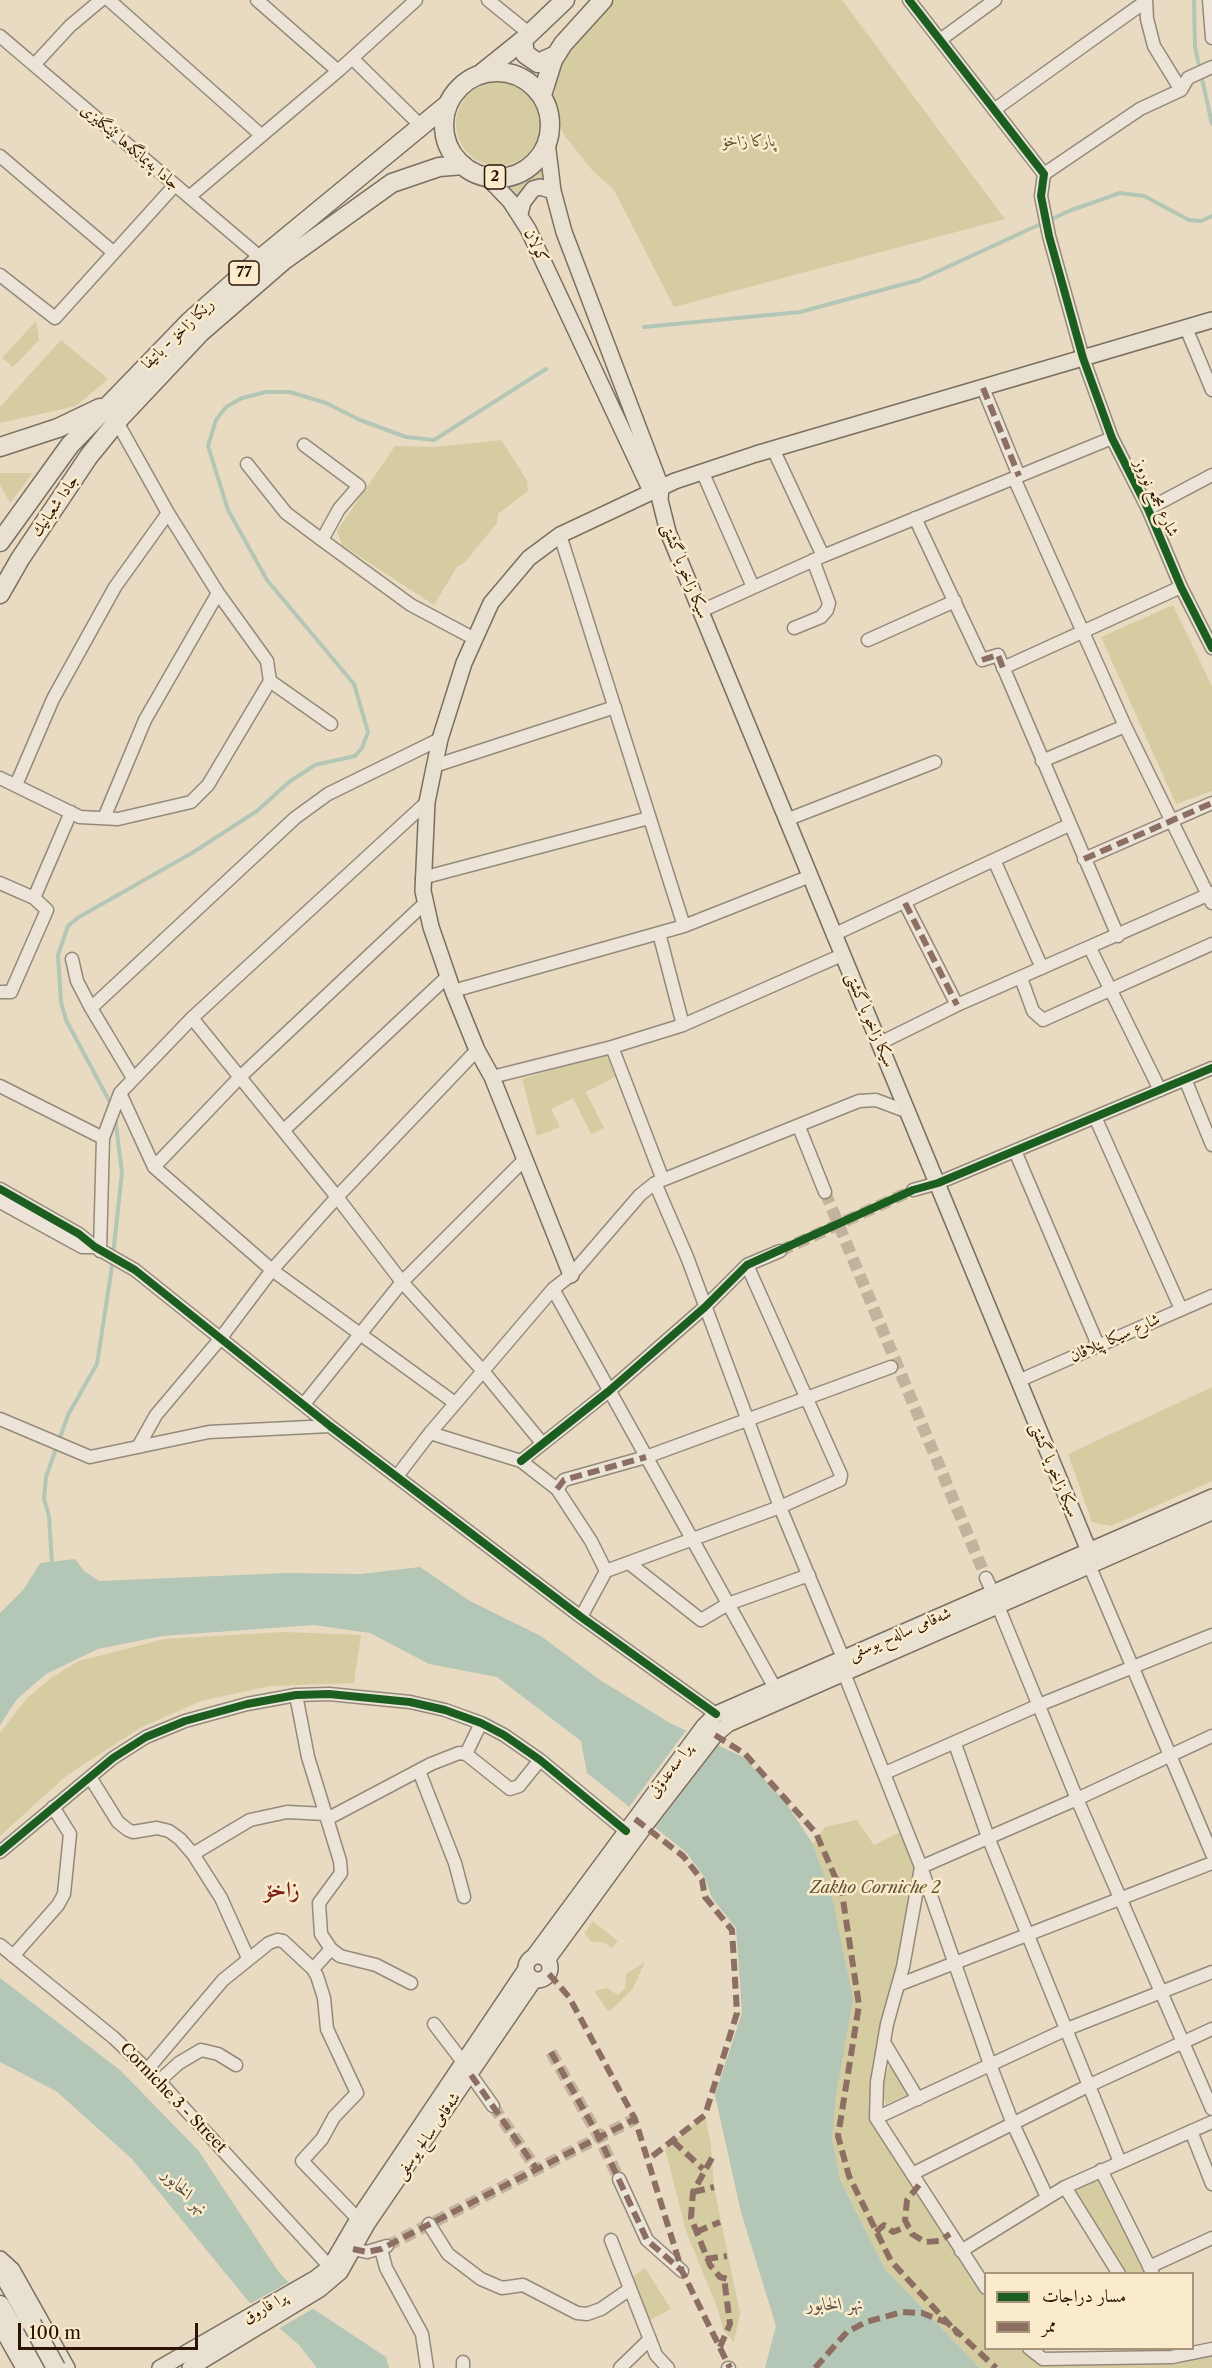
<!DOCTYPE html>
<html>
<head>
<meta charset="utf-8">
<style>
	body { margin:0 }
	#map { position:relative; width:1212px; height:2368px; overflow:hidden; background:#e9dbc2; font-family:"Libre Caslon Text",Amiri,serif }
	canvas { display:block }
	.legend { position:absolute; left:984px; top:2272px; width:210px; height:78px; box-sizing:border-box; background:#fbebcd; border:2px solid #a8957c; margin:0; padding:8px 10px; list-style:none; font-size:18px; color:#2c1303 }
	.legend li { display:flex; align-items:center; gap:12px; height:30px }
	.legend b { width:30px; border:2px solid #a8957c }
	.scale { position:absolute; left:18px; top:2323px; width:180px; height:27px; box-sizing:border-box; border:3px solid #2c1303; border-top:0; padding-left:8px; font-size:18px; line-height:21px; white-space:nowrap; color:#2c1303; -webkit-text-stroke:4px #fbebcd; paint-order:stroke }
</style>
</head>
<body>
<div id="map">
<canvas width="1212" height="2368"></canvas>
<ul class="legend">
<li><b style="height:8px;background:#1b5e20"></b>مسار دراجات</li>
<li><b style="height:8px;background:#8d6e63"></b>ممر</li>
</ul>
<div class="scale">100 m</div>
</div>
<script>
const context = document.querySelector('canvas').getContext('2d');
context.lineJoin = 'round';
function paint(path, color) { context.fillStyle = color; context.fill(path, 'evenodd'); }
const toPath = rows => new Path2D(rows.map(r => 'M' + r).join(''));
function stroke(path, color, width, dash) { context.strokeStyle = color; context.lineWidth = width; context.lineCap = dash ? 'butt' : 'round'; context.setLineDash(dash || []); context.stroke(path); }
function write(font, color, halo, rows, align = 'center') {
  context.font = font + ' "Libre Caslon Text",Amiri,serif'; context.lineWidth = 5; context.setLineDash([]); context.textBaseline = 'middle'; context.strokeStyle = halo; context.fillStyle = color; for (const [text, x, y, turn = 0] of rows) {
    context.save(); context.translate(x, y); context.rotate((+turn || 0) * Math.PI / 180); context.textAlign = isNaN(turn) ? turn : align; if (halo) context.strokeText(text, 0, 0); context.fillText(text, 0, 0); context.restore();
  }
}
paint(toPath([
	[614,0,842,0,1005,219,674,307,614,190,592,170,564,135,554,110,555,78,570,45],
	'456 124a42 42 0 1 1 84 0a42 42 0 1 1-84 0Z',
	[543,159,548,185,518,204,502,183,519,181,536,170],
	[36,321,39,340,13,367,2,358],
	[61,340,108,379,76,406,0,423,0,407],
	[501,440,527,480,528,491,498,514,497,523,465,562,457,567,434,605,342,545,337,531,395,446,435,447],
	[0,473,33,473,10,503,0,484],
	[1173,605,1212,686,1212,791,1176,804,1101,637],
	[606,1053,615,1077,586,1092,604,1128,591,1134,573,1098,551,1109,560,1127,537,1136,522,1079],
	[1212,1387,1212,1481,1111,1526,1092,1522,1068,1454],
	[284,1632,361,1635,354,1683,270,1686,201,1701,140,1728,66,1776,0,1836,0,1733,27,1698,51,1678,79,1661,164,1639],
	[857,1820,874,1845,906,1829,921,1867,876,2118,985,2288,986,2348,1029,2349,1043,2359,1212,2349,1212,2368,980,2368,885,2269,840,2178,832,2138,835,2102,852,1999,832,1897,813,1844,825,1827],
	[593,1921,618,1941,612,1948,605,1943,590,1941,585,1933],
	[645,1962,632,1990,609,2012,594,1991,607,1988,618,1995,625,1988,626,1974],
	[890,2063,908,2095,886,2104,881,2087],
	[705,2115,711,2144,714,2187,740,2313,734,2342,723,2330,718,2310,686,2231,665,2148],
	[1099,2175,1153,2273,1125,2273,1073,2192,1075,2188],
	[645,2268,671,2309,646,2322,629,2279]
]), '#d5cca2');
paint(toPath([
	[75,1559,84,1571,99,1581,287,1573,361,1574,420,1567,470,1601,541,1636,600,1680,670,1723,743,1757,784,1800,813,1844,832,1897,853,1999,836,2096,832,2138,840,2179,885,2269,980,2368,765,2368,776,2326,741,2212,715,2095,742,2013,736,1928,712,1898,705,1878,687,1853,587,1773,581,1741,497,1677,429,1664,370,1633,314,1625,162,1636,98,1649,46,1674,17,1699,0,1725,0,1613,24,1589,40,1563],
	[0,1978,120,2070,198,2150,278,2271,312,2308,386,2357,389,2368,317,2368,299,2345,249,2302,132,2159,56,2091,0,2062]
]), '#b4c6b6');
paint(toPath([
	[688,1728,721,1742,655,1828,629,1807],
	[291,2281,316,2307,276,2330,248,2305]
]), '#e9dbc2');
stroke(toPath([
	[1194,0,1195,47,1212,124],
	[644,327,800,312,919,280,1069,211,1120,193,1144,196,1189,220,1201,221,1212,216],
	[112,1106,66,1020,61,1002,58,955,68,926,79,917,192,853,257,811,289,782,315,765,355,756,362,748,368,732,354,684,267,580,228,510,208,446,216,420,226,407,242,398,266,392,290,392,326,403,360,420,406,437,434,440,546,369],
	[52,1564,49,1516,44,1499,46,1477,68,1415,97,1364,111,1273,122,1173,115,1116]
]), '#b4c6b6', 4);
stroke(toPath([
	[825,1192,986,1578],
	[780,1251,913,1190],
	[551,2052,599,2137,619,2179],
	[493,2106,536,2168],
	[387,2246,635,2119]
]), '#c3b39c', 12, [12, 6]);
const minor = toPath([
	[109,0,261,135],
	[257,0,338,71],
	[488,0,530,34],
	[909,0,1044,174,1041,196,1049,236,1083,358,1112,438,1148,509,1181,587,1212,648],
	[1146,0,1147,19,1154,46,1181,90],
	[1209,0,1212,38],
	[0,36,261,258],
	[940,40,995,0],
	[352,58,421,126],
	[34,65,70,26,101,0],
	[994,110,1146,1],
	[0,156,113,252],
	[1044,174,1140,109,1181,90,1188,78,1212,67],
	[189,197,338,71,416,0],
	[0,275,55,318,175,185],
	[1186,328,1212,390],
	[983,388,1019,476],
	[304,445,359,486,339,509,322,540,411,605,475,639],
	[774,451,823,556],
	[247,464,286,513,322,540],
	[702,471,753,587],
	[1014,478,1125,726,1212,903],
	[1148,509,1212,475],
	[915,518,982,660,998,655,1118,936],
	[560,535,684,926],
	[701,611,823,556,1112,438],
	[794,628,821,617,827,610,829,603,813,560],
	[868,640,955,601],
	[1003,668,1181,587],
	[270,681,331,724],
	[1042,761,1125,726],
	[434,766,615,707],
	[0,778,80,817,118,819,191,802,208,785,270,681,267,661,218,593,168,513,117,422],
	[16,785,53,699,115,587,168,513],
	[104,818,145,720,218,593],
	[786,820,935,762],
	[1084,859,1212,803],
	[994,860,1042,968],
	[422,878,649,818],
	[0,883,34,898,47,910,11,992,0,992],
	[34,898,71,812],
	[905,903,957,1005],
	[659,933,683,1025],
	[833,935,1069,825],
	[1090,948,1160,1090],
	[72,959,77,981,91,1008,133,1078],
	[1021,978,1033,1011,1043,1020,1212,944],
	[453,991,684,926,808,877],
	[91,1008,295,818,328,794,440,739],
	[192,1018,337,1197,402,1282,483,1371,542,1443],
	[880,1043,957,1005,1212,893],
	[612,1047,663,1180],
	[492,1077,612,1047,683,1025,842,955],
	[1185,1079,1212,1145],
	[0,1086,103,1138],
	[120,1093,154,1167,272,1270,455,1403],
	[1095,1117,1181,1309],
	[799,1127,825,1192],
	[284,1130,448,976],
	[1015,1151,1098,1345],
	[154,1167,240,1077,425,903],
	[655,1183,687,1257,780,1507,843,1658],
	[0,1189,79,1234,95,1247,135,1270,330,1426,581,1617,716,1714],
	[913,1190,938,1183,1212,1068],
	[0,1202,82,1247,95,1247],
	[100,1251,103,1138,120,1093,192,1018,427,802],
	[553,1289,775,1688],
	[1018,1381,1212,1296],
	[304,1404,402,1282,523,1161],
	[0,1419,90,1457,209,1432,330,1426],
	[430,1433,521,1461,557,1489,591,1541,606,1571],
	[138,1447,156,1415,220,1339,272,1270,337,1197,477,1050],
	[521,1461,609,1391,705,1307,747,1265,780,1251],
	[398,1475,430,1433,553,1289,571,1275,640,1195,655,1183,859,1101,876,1100,908,1112],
	[557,1489,564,1480,646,1457,891,1367],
	[629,1563,701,1620,728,1604,809,1575],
	[1090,1567,1212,1854],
	[986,1578,993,1593],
	[998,1606,1077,1799,1212,2109],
	[581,1617,606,1571,780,1507,840,1480,841,1475,747,1265],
	[844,1673,921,1867,903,1967,887,2024,877,2082,876,2118,986,2288],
	[296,1695,308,1757,340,1861,341,1873,319,1903,321,1934,331,1949,340,1956,376,1965,411,1983],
	[955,1744,988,1837,1120,2162],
	[466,1754,481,1723],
	[419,1771,455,1863,464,1897],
	[885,1773,1039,1705,1212,1635],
	[90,1777,118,1822,128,1830,133,1832,157,1828,169,1831,180,1839,193,1854,221,1898,248,1958],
	[327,1819,431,1764,459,1753,466,1754,510,1789,519,1786,540,1760],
	[0,1852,113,1758,146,1737,185,1721,247,1704,296,1695,329,1694,410,1702,445,1710,481,1723,504,1735,540,1760,626,1831],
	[193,1854,250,1820,287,1812,325,1814],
	[0,1945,114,2038,159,2081,330,2267],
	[13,1956,58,1905,64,1894,70,1834,53,1807],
	[313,1969,331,1949],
	[898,1985,1212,1863],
	[434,2024,463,2062],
	[884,2042,918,2099],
	[147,2070,223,1980,269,1943,277,1940,283,1941,313,1969,317,1976,324,1998,327,2029,357,2093,334,2117,322,2139,302,2161,358,2219],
	[471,2075,493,2106],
	[159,2081,179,2063,201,2050,218,2054,236,2065],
	[876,2118,1067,2029,1212,1972],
	[1191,2131,1212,2184],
	[1101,2170,1153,2274],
	[912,2174,1090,2085,1212,2029],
	[619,2179,647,2240,682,2271],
	[1065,2187,1119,2274],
	[1047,2197,1013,2124,991,2067,921,1867,1077,1799,1212,1736],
	[429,2224,448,2254,481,2279,502,2288,523,2285,577,2313,587,2314,601,2309,630,2289],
	[611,2240,656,2355,668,2368],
	[353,2249,367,2252,387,2246],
	[381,2249,386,2268,422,2334,427,2368],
	[961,2251,1065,2187,1212,2122],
	[1149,2267,1212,2238],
	[1029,2348,1043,2359,1172,2357,1212,2349],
	[463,2362,463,2368],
	[620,2368,650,2339],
	[728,2368,729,2368]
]);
const major = toPath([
	[547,142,553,191,564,232,661,487,660,500,668,532,1089,1551],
	[487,177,510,201,528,229,651,491],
	[520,214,523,202,533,189,540,187,553,191],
	[571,1275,492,1077,477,1050,453,991,431,927,423,891,427,802,440,739,464,663,491,603,529,558,560,535,675,481,756,454,1212,320],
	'526 1968a12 12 0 1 1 24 0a12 12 0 1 1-24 0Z',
	[534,1956,704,1726,716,1714,1212,1497],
	[547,1960,647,1823,715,1735,728,1724,1212,1512],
	[0,2259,12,2270,67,2368],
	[0,2325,24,2368],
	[160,2368,316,2278,330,2267,358,2219,526,1969],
	[190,2368,320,2289,340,2272,367,2224,534,1980]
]);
const highway = toPath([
	[523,40,525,54,538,63,556,55],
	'444 125a53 53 0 1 1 106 0a53 53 0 1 1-106 0Z',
	[482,73,523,40,565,0],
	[542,95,553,60,563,44,603,0],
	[0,447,58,428,100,408],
	[0,542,70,445,190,321,261,258,448,104],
	[0,594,20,559,89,456,120,418,200,333,283,261,392,183,439,167,463,165],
	[0,2268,32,2324],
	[0,2305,37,2368]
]);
stroke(minor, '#948a7a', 15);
stroke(major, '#7a6f60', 18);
stroke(highway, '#7a6f60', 21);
stroke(minor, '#ece4d8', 12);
stroke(major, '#e8e0d1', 15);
stroke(highway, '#e8e0d1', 18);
const highwayBridge = toPath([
	[32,2324,56,2368]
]);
stroke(highwayBridge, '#7a6f60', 21, []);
stroke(highwayBridge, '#e8e0d1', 18);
stroke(toPath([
	[983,388,1019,476],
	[982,660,998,655,1003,668],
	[1084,859,1212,803],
	[905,903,957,1005],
	[557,1489,564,1480,646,1457],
	[715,1735,745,1754,816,1833,842,1893,859,2005,838,2136,849,2176,891,2261,959,2335],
	[635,1819,683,1856,702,1880,705,1897,732,1930,737,2013,705,2115,650,2158],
	[549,1974,569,1997,635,2119,682,2271,730,2368],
	[551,2052,599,2137,647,2240,682,2271],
	[471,2075,536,2168],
	[673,2141,703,2169],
	[712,2158,693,2192,691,2218,710,2265,720,2277,731,2280],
	[919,2185,907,2200,905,2220,912,2234,925,2242,939,2241,950,2234],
	[693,2192,714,2187],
	[696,2232,720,2222],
	[876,2232,884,2225,893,2232,908,2226],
	[353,2249,367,2252,381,2249,635,2119],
	[706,2259,727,2256],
	[720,2347,730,2324,724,2278],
	[815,2368,847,2332,866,2322,902,2312,922,2313,948,2323,996,2368]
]), '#8d6e63', 6, [12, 6]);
stroke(toPath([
	[909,0,1044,174,1041,196,1049,236,1083,358,1112,438,1148,509,1181,587,1212,648],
	[0,1189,79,1234,95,1247,135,1270,330,1426,581,1617,716,1714],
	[521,1461,609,1391,705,1307,747,1265,913,1190,938,1183,1212,1068],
	[0,1852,113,1758,146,1737,185,1721,247,1704,296,1695,329,1694,410,1702,445,1710,481,1723,504,1735,540,1760,626,1831]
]), '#1b5e20', 8);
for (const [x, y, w] of [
	[495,177,21],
	[244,273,30]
]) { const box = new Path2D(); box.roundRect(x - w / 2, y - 12, w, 24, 4.5); context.fillStyle = '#fbebcd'; context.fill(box); stroke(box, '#2c1303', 1.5); }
write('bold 15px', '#2c1303', null, [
	["2",495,177],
	["77",244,273]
]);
write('italic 16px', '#615031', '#fbebcd', [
	["پارکا زاخۆ",749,141],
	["Zakho Corniche 2",875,1888]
]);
write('16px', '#2c1303', '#fbebcd', [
	["جادا په‌يمانگه‌ها ئێنگليزى",130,147,40],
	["كولان",536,246,64],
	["رێکا زاخۆ - باتیفا",178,334,-44],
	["شارع مجمع نوروز",1156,498,65],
	["جادا شعبانيك",55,506,-56],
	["سیکا زاخو یا گشتى",685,571,68],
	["سیکا زاخو یا گشتى",870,1020,67],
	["شارع سيكا پێلاڤان",1115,1338,-24],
	["سیکا زاخو یا گشتى",1054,1470,67],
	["شەقامی سالەح یوسفی",900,1634,-23],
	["پرا سەعدۆنی",670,1771,-54],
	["Corniche 3 - Street",173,2098,46],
	["شەقامی سالح یوسفی",428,2136,-55],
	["پرا فاروق",265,2308,-30]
]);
write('italic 18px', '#544e40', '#fbebcd', [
	["نهر الخابور",185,2192,46],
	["نهر الخابور",835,2305]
]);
write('bold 22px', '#7a1f14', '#fbebcd', [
	["زاخۆ",282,1891]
]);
</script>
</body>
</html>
